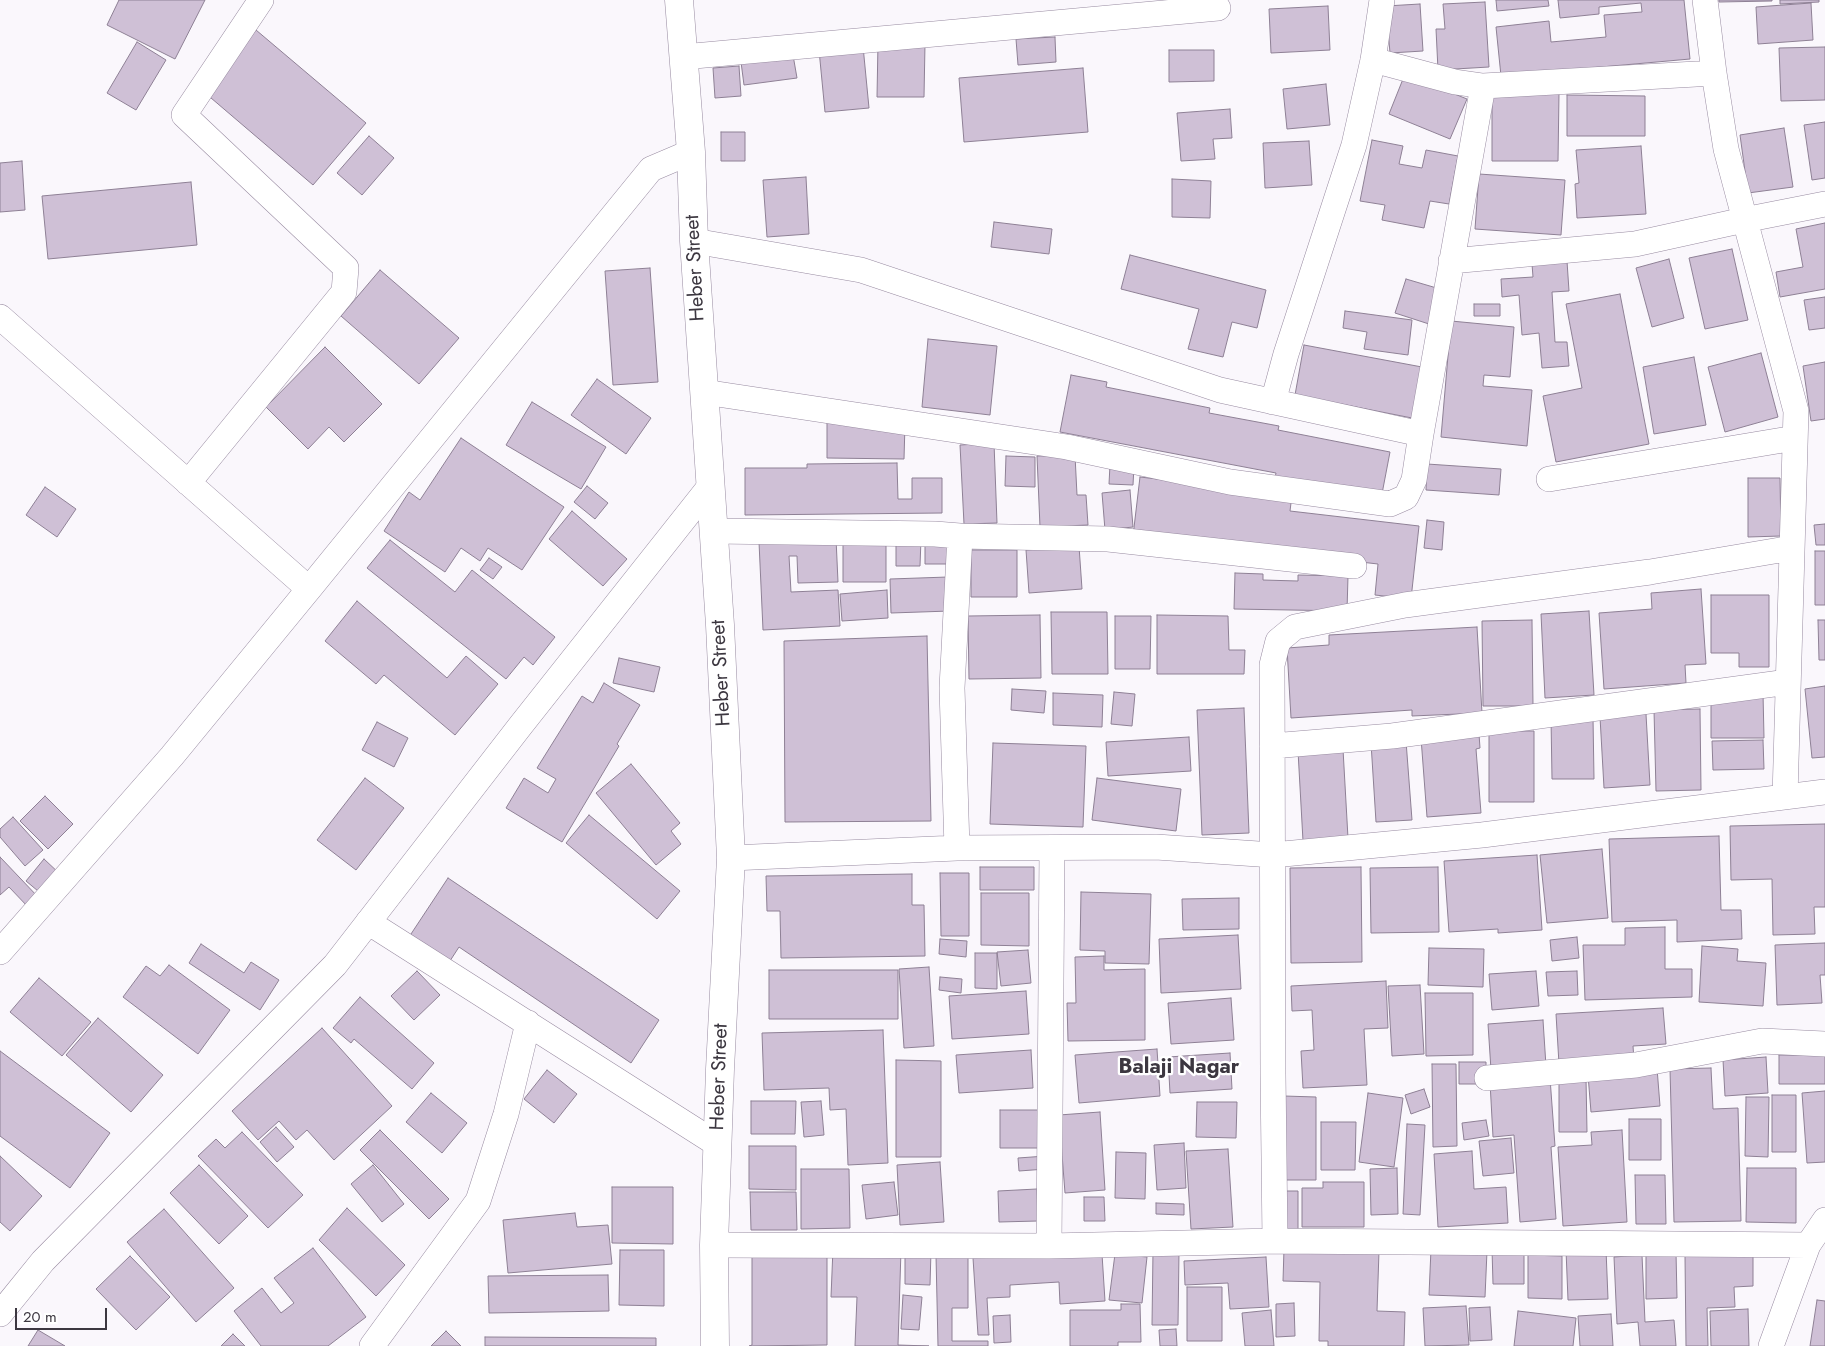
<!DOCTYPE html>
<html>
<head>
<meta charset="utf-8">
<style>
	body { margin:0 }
	#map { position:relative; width:1825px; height:1346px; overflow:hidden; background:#faf7fc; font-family:Jost,sans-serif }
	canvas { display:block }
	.scale { position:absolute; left:15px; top:1308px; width:92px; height:22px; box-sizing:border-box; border:2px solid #3c3740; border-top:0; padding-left:6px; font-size:15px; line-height:18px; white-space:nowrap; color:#3c3740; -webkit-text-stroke:4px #fff; paint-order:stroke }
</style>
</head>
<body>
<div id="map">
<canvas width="1825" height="1346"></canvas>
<div class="scale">20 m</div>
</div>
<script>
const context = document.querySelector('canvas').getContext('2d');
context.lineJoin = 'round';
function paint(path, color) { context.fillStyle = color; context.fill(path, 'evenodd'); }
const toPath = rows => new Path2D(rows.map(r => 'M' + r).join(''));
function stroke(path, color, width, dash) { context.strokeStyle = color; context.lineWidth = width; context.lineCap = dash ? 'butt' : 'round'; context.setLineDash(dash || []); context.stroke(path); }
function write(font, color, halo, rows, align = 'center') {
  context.font = font + ' Jost,sans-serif'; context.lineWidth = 4.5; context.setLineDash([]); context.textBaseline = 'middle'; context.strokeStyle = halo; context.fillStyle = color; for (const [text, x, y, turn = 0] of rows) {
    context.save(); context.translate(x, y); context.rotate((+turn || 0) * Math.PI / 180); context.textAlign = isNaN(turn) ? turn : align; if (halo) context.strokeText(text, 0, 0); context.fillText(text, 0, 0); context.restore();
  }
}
const building = toPath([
	[119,0,205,0,175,59,107,25,119,0],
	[1496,0,1548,0,1549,6,1497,11,1496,0],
	[1558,0,1684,0,1690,59,1501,76,1496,27,1549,21,1551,42,1606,37,1604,15,1642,12,1641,3,1599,7,1599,14,1560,18,1558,0],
	[1719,0,1772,0,1772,1,1719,2,1719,0],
	[1780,0,1819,0,1819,2,1780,4,1780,0],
	[1485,2,1489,67,1438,70,1436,29,1445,29,1443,4,1485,2],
	[1811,3,1813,40,1758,44,1756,7,1811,3],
	[1420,4,1423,51,1390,53,1386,6,1420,4],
	[1328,6,1330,50,1271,53,1269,9,1328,6],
	[256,30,366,123,313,185,204,92,256,30],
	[1055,37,1056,62,1018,65,1016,39,1055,37],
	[137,42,166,60,136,110,107,93,137,42],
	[878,43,925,44,924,97,877,97,878,43],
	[863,46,869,108,825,112,819,50,863,46],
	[1825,47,1825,100,1781,101,1779,48,1825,47],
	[1169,50,1214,50,1214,81,1169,82,1169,50],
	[793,55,797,78,744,85,741,62,793,55],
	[739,66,741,96,715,98,713,68,739,66],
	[1083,68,1088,132,964,142,959,78,1083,68],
	[1405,74,1467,99,1450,139,1389,114,1405,74],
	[1326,84,1330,125,1287,129,1283,89,1326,84],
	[1492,92,1559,93,1558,161,1492,161,1492,92],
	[1567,95,1645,96,1645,136,1567,136,1567,95],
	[1230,109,1232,138,1213,139,1215,159,1181,161,1177,113,1230,109],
	[1825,122,1825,178,1812,180,1804,125,1825,122],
	[1784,128,1793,187,1748,193,1740,135,1784,128],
	[721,132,745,132,745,161,721,161,721,132],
	[369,136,394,158,362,195,337,173,369,136],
	[1372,140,1403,146,1399,164,1422,168,1426,150,1458,156,1449,204,1430,201,1424,228,1382,220,1385,205,1360,201,1372,140],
	[1309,141,1312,185,1265,188,1263,143,1309,141],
	[1641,146,1646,214,1577,218,1575,184,1579,183,1576,150,1641,146],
	[22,161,25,210,0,212,0,163,22,161],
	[1479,174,1565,180,1561,235,1475,229,1479,174],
	[806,177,809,234,767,237,763,180,806,177],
	[1172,179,1211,181,1210,218,1172,217,1172,179],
	[191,182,197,245,48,259,42,196,191,182],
	[994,222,1052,229,1049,254,991,247,994,222],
	[1825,223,1825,289,1780,297,1776,272,1803,267,1796,229,1825,223],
	[1732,249,1748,320,1705,329,1689,258,1732,249],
	[1130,255,1266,290,1257,328,1232,322,1223,357,1188,349,1199,309,1121,289,1130,255],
	[1669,259,1684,318,1652,327,1636,268,1669,259],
	[1567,261,1569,291,1552,292,1555,342,1567,342,1569,366,1542,368,1539,333,1522,335,1519,295,1502,297,1501,279,1533,277,1532,264,1567,261],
	[650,268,658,382,613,385,605,271,650,268],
	[380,270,459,338,419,384,341,316,380,270],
	[1406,279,1440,289,1429,324,1395,313,1406,279],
	[1620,294,1649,444,1556,462,1543,396,1582,388,1566,304,1620,294],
	[1825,297,1825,328,1809,330,1804,300,1825,297],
	[1474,304,1500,304,1500,316,1474,316,1474,304],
	[1345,311,1412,320,1408,355,1364,349,1367,332,1343,328,1345,311],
	[1451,321,1514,327,1510,377,1484,375,1483,386,1532,390,1527,446,1441,437,1451,321],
	[928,339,997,346,990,415,922,407,928,339],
	[1304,345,1422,367,1412,418,1295,395,1304,345],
	[325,347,382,404,344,442,329,427,308,449,266,407,325,347],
	[1761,353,1778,417,1725,432,1708,367,1761,353],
	[1694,357,1706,425,1654,434,1643,367,1694,357],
	[1825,362,1825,419,1811,421,1803,366,1825,362],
	[1071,375,1107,382,1106,387,1210,408,1209,413,1279,426,1278,430,1390,452,1381,499,1275,478,1276,473,1060,432,1071,375],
	[597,379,651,418,626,454,571,415,597,379],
	[532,402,606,447,581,489,506,445,532,402],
	[827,423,905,424,904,459,827,458,827,423],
	[461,438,564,507,522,570,488,548,480,561,461,548,445,572,384,531,409,492,420,500,461,438],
	[994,443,997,523,964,524,960,445,994,443],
	[1075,455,1077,495,1086,495,1088,525,1040,527,1037,456,1075,455],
	[1006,456,1035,457,1035,487,1005,486,1006,456],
	[897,463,898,499,912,499,912,478,942,478,942,513,745,515,745,468,807,468,807,464,897,463],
	[1427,464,1501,469,1499,495,1426,490,1427,464],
	[1110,465,1134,466,1133,485,1109,484,1110,465],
	[1140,477,1292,495,1290,511,1419,526,1411,599,1375,595,1378,564,1133,536,1140,477],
	[1748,478,1780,478,1781,536,1748,537,1748,478],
	[587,486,608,503,595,519,574,502,587,486],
	[45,487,76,509,57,537,26,515,45,487],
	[1130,490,1133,527,1105,530,1102,493,1130,490],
	[572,511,627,559,603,586,549,539,572,511],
	[1427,520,1444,522,1442,550,1424,548,1427,520],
	[1825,524,1825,545,1816,545,1814,525,1825,524],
	[836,538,838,582,798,583,797,556,789,556,791,592,838,590,840,626,763,630,759,542,836,538],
	[896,539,921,539,920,566,896,566,896,539],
	[390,540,455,592,472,570,555,637,533,665,524,657,506,679,367,568,390,540],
	[948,541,948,564,925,564,925,542,948,541],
	[843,542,886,542,886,582,843,582,843,542],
	[1079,546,1082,589,1029,593,1026,550,1079,546],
	[971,550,1017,550,1017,597,971,597,971,550],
	[1815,551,1825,551,1825,605,1815,605,1815,551],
	[489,558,502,567,493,579,480,570,489,558],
	[1235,573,1263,574,1263,580,1298,581,1298,575,1348,576,1347,611,1234,609,1235,573],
	[948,577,950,611,891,613,890,579,948,577],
	[1701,589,1706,664,1685,665,1686,683,1604,689,1599,613,1652,609,1651,593,1701,589],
	[887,590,888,618,842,621,840,594,887,590],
	[1711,595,1769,595,1769,667,1739,667,1739,653,1711,653,1711,595],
	[357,601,447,678,466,656,498,684,455,735,384,675,376,684,325,641,357,601],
	[1589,611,1594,695,1545,698,1541,614,1589,611],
	[1051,612,1107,612,1108,674,1052,674,1051,612],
	[1040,615,1041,678,969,679,968,616,1040,615],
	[1157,615,1228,616,1229,650,1245,650,1244,674,1157,674,1157,615],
	[1115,616,1151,616,1150,669,1115,669,1115,616],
	[1532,620,1533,706,1483,706,1482,621,1532,620],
	[1818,620,1825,620,1825,660,1819,660,1818,620],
	[1477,627,1482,713,1412,716,1412,710,1291,718,1287,648,1329,645,1329,635,1477,627],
	[927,636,931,821,785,822,784,641,927,636],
	[619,658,660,667,654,692,613,683,619,658],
	[604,683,640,705,617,744,619,746,562,842,506,808,524,778,548,793,556,779,537,768,582,696,593,703,604,683],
	[1825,686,1825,757,1812,758,1805,689,1825,686],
	[1012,689,1046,691,1044,713,1011,710,1012,689],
	[1114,692,1135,694,1132,726,1111,724,1114,692],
	[1053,693,1103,695,1102,727,1053,725,1053,693],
	[1711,693,1763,693,1764,738,1711,738,1711,693],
	[1244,708,1249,833,1202,835,1197,710,1244,708],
	[1700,709,1701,790,1656,791,1654,710,1700,709],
	[1646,714,1650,785,1604,788,1600,717,1646,714],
	[1593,717,1594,779,1552,779,1551,718,1593,717],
	[377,722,408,738,394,767,362,750,377,722],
	[1489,731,1534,731,1534,802,1489,802,1489,731],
	[1479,734,1480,748,1476,749,1481,813,1427,817,1421,738,1479,734],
	[1189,737,1191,771,1108,776,1106,742,1189,737],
	[1763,740,1764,769,1713,770,1712,741,1763,740],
	[1406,741,1412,820,1376,822,1371,743,1406,741],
	[993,743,1086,746,1083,827,990,824,993,743],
	[1343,749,1348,838,1303,841,1298,751,1343,749],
	[631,764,680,823,671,831,681,844,656,865,596,793,631,764],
	[365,778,404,808,356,870,317,840,365,778],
	[1097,778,1181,789,1176,831,1092,820,1097,778],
	[45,796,73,824,48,849,20,821,45,796],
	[589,815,680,891,657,919,566,843,589,815],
	[13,817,43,850,25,866,0,837,0,829,13,817],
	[1825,824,1825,907,1814,907,1815,934,1773,935,1772,879,1731,880,1730,826,1825,824],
	[1719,836,1721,910,1741,910,1742,939,1677,942,1677,920,1612,922,1609,839,1719,836],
	[1602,849,1608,918,1547,923,1540,855,1602,849],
	[1537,855,1542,930,1498,933,1498,929,1449,932,1444,861,1537,855],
	[0,857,39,898,29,908,9,887,0,895,0,857],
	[44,859,61,875,44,896,26,881,44,859],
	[980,867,1034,867,1034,890,980,890,980,867],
	[1361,867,1362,962,1291,963,1290,868,1361,867],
	[1438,867,1439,932,1371,933,1370,868,1438,867],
	[940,873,969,873,969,936,941,936,940,873],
	[912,874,912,905,924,905,925,956,781,958,780,911,767,911,766,876,912,874],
	[448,878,659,1020,631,1063,459,947,448,964,409,937,448,878],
	[1081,892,1151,894,1149,964,1105,963,1105,951,1080,950,1081,892],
	[981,893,1029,893,1029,946,981,945,981,893],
	[1239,898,1239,929,1183,930,1182,899,1239,898],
	[1665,927,1665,969,1692,969,1692,997,1585,1000,1583,945,1625,945,1625,928,1665,927],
	[1238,935,1241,989,1161,993,1159,939,1238,935],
	[1577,937,1579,958,1552,961,1550,940,1577,937],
	[940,939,967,941,966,957,939,954,940,939],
	[1825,943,1825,975,1820,975,1822,1003,1777,1005,1775,945,1825,943],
	[201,944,244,973,251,962,279,980,260,1010,189,963,201,944],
	[1702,946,1738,949,1737,961,1766,963,1763,1006,1699,1002,1702,946],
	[1429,948,1484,949,1483,987,1428,985,1429,948],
	[1028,950,1031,983,1001,986,997,952,1028,950],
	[975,953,997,953,997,989,975,988,975,953],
	[1104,956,1104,970,1145,969,1145,1040,1068,1041,1067,1003,1076,1003,1075,957,1104,956],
	[169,965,230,1010,198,1054,123,997,146,966,160,976,169,965],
	[929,967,934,1046,904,1048,899,969,929,967],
	[769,970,898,970,898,1019,769,1019,769,970],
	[417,971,440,995,414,1020,391,996,417,971],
	[1536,971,1539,1006,1492,1010,1489,974,1536,971],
	[1577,971,1578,995,1548,996,1546,972,1577,971],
	[940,977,962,979,961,993,939,990,940,977],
	[39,978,91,1022,62,1056,10,1012,39,978],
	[1386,981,1388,1028,1364,1029,1367,1085,1303,1088,1301,1051,1314,1050,1312,1010,1292,1011,1291,986,1386,981],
	[1420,985,1424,1054,1392,1056,1388,986,1420,985],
	[1026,991,1029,1034,952,1039,949,996,1026,991],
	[1425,993,1473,993,1473,1055,1426,1056,1425,993],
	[360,997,434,1063,412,1089,354,1039,351,1043,333,1028,360,997],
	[1231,998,1234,1040,1171,1044,1168,1003,1231,998],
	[1663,1008,1666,1044,1633,1046,1634,1060,1559,1064,1556,1014,1663,1008],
	[98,1018,163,1075,131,1112,66,1055,98,1018],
	[1543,1020,1546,1066,1491,1070,1488,1024,1543,1020],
	[322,1028,392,1106,334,1160,307,1130,296,1140,279,1121,258,1140,232,1111,322,1028],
	[883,1030,888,1163,848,1165,846,1109,830,1110,829,1088,764,1090,762,1033,883,1030],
	[1157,1049,1160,1096,1079,1103,1075,1055,1157,1049],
	[1031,1050,1033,1088,959,1093,956,1055,1031,1050],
	[0,1051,110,1133,70,1188,0,1136,0,1051],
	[1230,1053,1232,1089,1170,1093,1168,1057,1230,1053],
	[1779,1055,1825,1055,1825,1084,1779,1084,1779,1055],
	[1766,1057,1768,1093,1725,1096,1723,1060,1766,1057],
	[896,1060,941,1061,941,1157,896,1157,896,1060],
	[1459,1062,1486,1062,1486,1084,1459,1084,1459,1062],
	[1432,1064,1456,1064,1457,1146,1433,1147,1432,1064],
	[1657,1068,1660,1106,1591,1112,1588,1075,1657,1068],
	[1711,1068,1713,1109,1738,1108,1741,1221,1674,1222,1670,1069,1711,1068],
	[547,1070,577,1094,554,1123,524,1099,547,1070],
	[1550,1078,1555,1146,1551,1147,1556,1219,1520,1222,1514,1135,1493,1137,1490,1082,1550,1078],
	[1559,1078,1586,1078,1587,1132,1559,1132,1559,1078],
	[1424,1089,1430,1107,1411,1114,1405,1095,1424,1089],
	[1825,1091,1825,1162,1807,1163,1802,1093,1825,1091],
	[431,1093,467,1123,442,1153,406,1122,431,1093],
	[1368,1093,1403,1098,1394,1167,1359,1162,1368,1093],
	[1772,1095,1796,1095,1796,1152,1772,1152,1772,1095],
	[1284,1096,1316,1097,1316,1180,1284,1180,1284,1096],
	[1746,1097,1769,1097,1768,1157,1745,1156,1746,1097],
	[751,1101,796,1101,795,1134,751,1134,751,1101],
	[821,1101,824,1135,804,1137,801,1102,821,1101],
	[1197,1102,1237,1102,1236,1138,1196,1137,1197,1102],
	[1000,1110,1043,1110,1043,1148,1000,1148,1000,1110],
	[1100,1112,1105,1190,1065,1193,1059,1115,1100,1112],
	[1629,1119,1661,1119,1661,1160,1629,1160,1629,1119],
	[1486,1120,1489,1136,1464,1140,1462,1123,1486,1120],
	[1321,1122,1356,1122,1355,1170,1321,1170,1321,1122],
	[1407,1124,1425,1125,1420,1215,1403,1214,1407,1124],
	[276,1127,294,1147,277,1162,260,1142,276,1127],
	[380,1130,449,1199,429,1219,360,1150,380,1130],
	[1622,1130,1627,1222,1563,1226,1558,1147,1592,1145,1591,1132,1622,1130],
	[242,1132,303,1195,268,1228,198,1156,216,1139,225,1148,242,1132],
	[1511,1138,1514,1173,1483,1176,1479,1141,1511,1138],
	[1184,1143,1186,1188,1157,1190,1154,1145,1184,1143],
	[749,1146,796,1146,796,1190,749,1189,749,1146],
	[1228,1149,1233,1227,1191,1229,1186,1151,1228,1149],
	[1472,1151,1474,1189,1506,1187,1508,1223,1438,1227,1434,1154,1472,1151],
	[1116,1152,1146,1153,1145,1199,1115,1198,1116,1152],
	[0,1156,42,1196,10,1231,0,1222,0,1156],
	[1046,1156,1046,1169,1019,1171,1018,1158,1046,1156],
	[940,1162,944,1222,900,1225,897,1165,940,1162],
	[199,1165,248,1216,219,1244,170,1193,199,1165],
	[373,1165,404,1204,382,1222,351,1184,373,1165],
	[1397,1168,1398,1214,1371,1215,1370,1169,1397,1168],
	[1747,1168,1796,1168,1796,1223,1746,1222,1747,1168],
	[801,1169,849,1169,850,1228,801,1229,801,1169],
	[1635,1175,1665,1175,1666,1224,1636,1224,1635,1175],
	[894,1182,898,1215,866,1219,862,1185,894,1182],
	[1323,1182,1364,1182,1364,1227,1302,1227,1302,1188,1323,1188,1323,1182],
	[612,1187,673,1187,673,1244,612,1243,612,1187],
	[1037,1189,1038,1221,999,1222,998,1191,1037,1189],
	[1279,1191,1298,1191,1298,1231,1278,1231,1279,1191],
	[750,1192,796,1192,797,1230,751,1230,750,1192],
	[1084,1197,1104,1197,1105,1221,1084,1221,1084,1197],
	[1156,1203,1184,1204,1184,1215,1156,1214,1156,1203],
	[347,1208,405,1265,376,1296,319,1240,347,1208],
	[164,1209,234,1288,196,1322,127,1242,164,1209],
	[575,1213,577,1227,608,1225,612,1264,508,1273,503,1220,575,1213],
	[313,1248,366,1317,328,1346,261,1346,234,1311,262,1288,281,1313,294,1303,274,1278,313,1248],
	[833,1248,901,1250,898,1345,929,1346,855,1346,857,1297,831,1297,833,1248],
	[1524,1248,1524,1284,1493,1284,1492,1249,1524,1248],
	[1284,1249,1379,1251,1377,1311,1405,1312,1404,1346,1328,1346,1328,1341,1319,1341,1320,1282,1283,1281,1284,1249],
	[1431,1249,1487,1251,1485,1297,1429,1295,1431,1249],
	[1606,1249,1608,1299,1568,1300,1566,1250,1606,1249],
	[620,1250,664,1250,664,1306,619,1305,620,1250],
	[905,1251,931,1251,930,1285,905,1284,905,1251],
	[1153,1251,1179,1251,1178,1325,1152,1325,1153,1251],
	[1676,1252,1677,1298,1646,1299,1646,1253,1676,1252],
	[827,1253,827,1345,749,1346,752,1345,752,1254,827,1253],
	[1102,1254,1105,1301,1060,1304,1059,1282,1010,1285,1010,1297,987,1298,989,1335,978,1335,973,1258,1102,1254],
	[1115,1254,1147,1257,1142,1303,1109,1300,1115,1254],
	[936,1255,968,1255,968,1308,952,1308,952,1341,988,1341,988,1346,938,1346,936,1255],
	[1528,1255,1562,1256,1562,1299,1528,1298,1528,1255],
	[1642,1255,1645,1322,1674,1320,1676,1346,1640,1346,1638,1322,1617,1324,1614,1257,1642,1255],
	[1753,1255,1753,1286,1734,1287,1735,1307,1707,1308,1708,1346,1686,1346,1685,1256,1753,1255],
	[130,1256,170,1297,136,1330,96,1289,130,1256],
	[1266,1257,1269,1307,1230,1309,1228,1283,1185,1285,1184,1261,1266,1257],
	[608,1275,609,1311,489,1313,488,1276,608,1275],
	[1187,1287,1222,1287,1222,1341,1187,1341,1187,1287],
	[903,1295,922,1297,919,1330,901,1329,903,1295],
	[1817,1300,1825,1301,1825,1346,1810,1346,1817,1300],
	[1294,1303,1295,1336,1276,1337,1276,1304,1294,1303],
	[1121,1304,1140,1304,1141,1342,1118,1342,1118,1346,1070,1346,1070,1310,1121,1310,1121,1304],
	[1466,1306,1469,1345,1425,1346,1423,1308,1466,1306],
	[1490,1307,1492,1340,1470,1341,1469,1308,1490,1307],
	[1748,1309,1749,1346,1711,1346,1710,1311,1748,1309],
	[1271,1310,1274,1346,1245,1346,1242,1313,1271,1310],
	[1518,1311,1576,1318,1573,1346,1514,1346,1518,1311],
	[1611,1314,1613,1346,1580,1346,1578,1316,1611,1314],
	[1010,1315,1011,1342,994,1343,993,1316,1010,1315],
	[1176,1329,1177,1346,1160,1346,1159,1330,1176,1329],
	[38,1330,65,1346,28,1346,38,1330],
	[446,1331,461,1346,431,1346,446,1331],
	[233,1334,245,1346,221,1346,233,1334],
	[485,1337,656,1338,656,1346,485,1346,485,1337]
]);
paint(building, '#cfc0d6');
stroke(building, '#8e8095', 1);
const street = toPath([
	[1705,0,1714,73,1726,149,1796,411,1785,797],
	[683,57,1218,8],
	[1373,60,1455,82,1483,86,1714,73],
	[694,241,861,270,1220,390,1421,434,1483,86],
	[1451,261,1635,244,1744,220,1825,204],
	[0,317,309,589,651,169,691,152],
	[704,392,1067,447,1230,482,1390,504,1406,497,1414,480,1421,434],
	[1273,402,1286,354,1354,145,1373,60,1382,0],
	[1549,479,1795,438],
	[188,483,344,292,346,268,184,115,261,0],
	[714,531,935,534,960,536,952,688,957,848],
	[960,536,1108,539,1354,566],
	[1272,746,1392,736,1788,682],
	[731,858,957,848,1156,847,1273,855,1482,835,1825,792],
	[368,922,717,1144],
	[0,952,172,756,309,589],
	[1487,1078,1636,1065,1762,1041,1825,1044],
	[1275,1241,1273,1074,1272,665,1278,641,1295,627,1405,605,1650,572,1792,548],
	[714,1245,1049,1246,1275,1241,1808,1245],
	[1049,1246,1052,849],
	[0,1314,43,1261,335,965,521,725,711,485],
	[372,1346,478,1201,506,1114,528,1023],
	[1771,1346,1808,1245,1825,1220]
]);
const secondary = toPath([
	[679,0,691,152,694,241,720,625,731,858,720,1069,714,1245,715,1346]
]);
stroke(street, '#988ba1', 26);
stroke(secondary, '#988ba1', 29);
stroke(street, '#fff', 25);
stroke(secondary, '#fff', 28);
write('20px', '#3c3740', '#fff', [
	["Heber Street",696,268,-93],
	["Heber Street",722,673,-93],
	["Heber Street",720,1077,-88]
]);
write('bold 21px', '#3c3740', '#fff', [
	["Balaji Nagar",1179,1068]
]);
</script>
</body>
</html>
